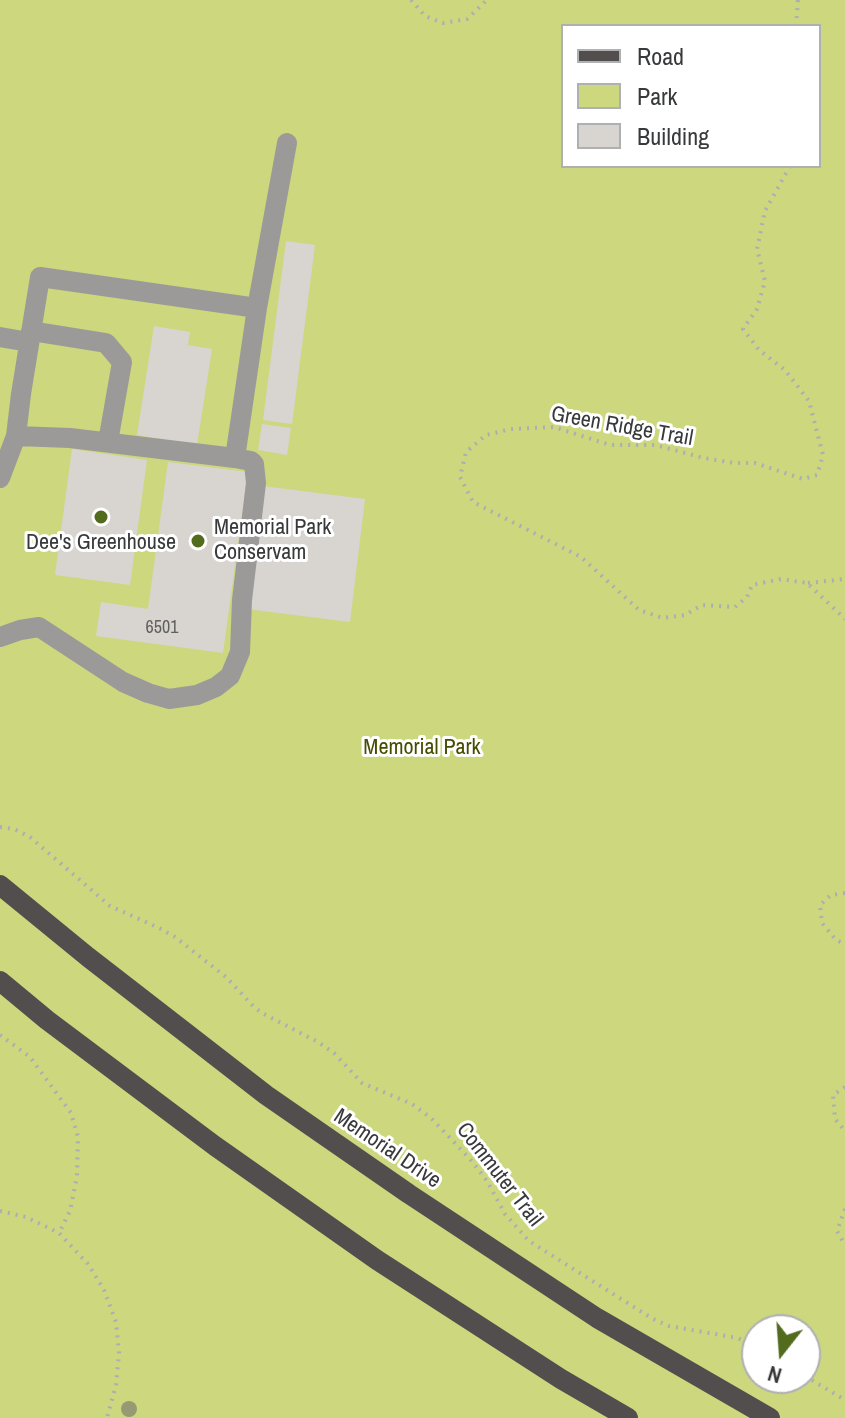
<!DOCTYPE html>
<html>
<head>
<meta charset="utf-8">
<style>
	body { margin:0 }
	#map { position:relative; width:845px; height:1418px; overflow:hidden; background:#f4f8fd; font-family:"Archivo Narrow",sans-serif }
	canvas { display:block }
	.legend { position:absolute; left:561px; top:24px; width:260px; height:144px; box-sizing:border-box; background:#fff; border:2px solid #afb0b1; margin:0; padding:10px 14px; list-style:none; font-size:24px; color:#38393b }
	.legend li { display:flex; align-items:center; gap:16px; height:40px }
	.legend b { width:40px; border:2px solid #afb0b1 }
	.north { position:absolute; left:741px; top:1314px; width:80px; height:80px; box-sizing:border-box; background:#fff; border:2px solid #afb0b1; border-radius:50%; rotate:197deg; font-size:22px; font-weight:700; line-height:32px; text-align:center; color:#38393b }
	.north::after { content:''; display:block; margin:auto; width:28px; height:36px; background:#526b1c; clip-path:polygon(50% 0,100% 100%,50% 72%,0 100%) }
</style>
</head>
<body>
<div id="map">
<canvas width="845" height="1418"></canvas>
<ul class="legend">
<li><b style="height:10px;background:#534e4e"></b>Road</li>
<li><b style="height:22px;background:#ccd77e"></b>Park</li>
<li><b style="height:22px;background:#d8d5d0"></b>Building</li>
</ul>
<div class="north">N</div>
</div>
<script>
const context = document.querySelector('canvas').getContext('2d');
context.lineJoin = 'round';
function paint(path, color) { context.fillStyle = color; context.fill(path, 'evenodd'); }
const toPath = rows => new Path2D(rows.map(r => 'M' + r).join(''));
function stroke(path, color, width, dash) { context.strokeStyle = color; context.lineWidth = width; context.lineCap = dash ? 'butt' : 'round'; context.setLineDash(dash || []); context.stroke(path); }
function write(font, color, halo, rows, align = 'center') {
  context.font = font + ' "Archivo Narrow",sans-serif'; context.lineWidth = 6; context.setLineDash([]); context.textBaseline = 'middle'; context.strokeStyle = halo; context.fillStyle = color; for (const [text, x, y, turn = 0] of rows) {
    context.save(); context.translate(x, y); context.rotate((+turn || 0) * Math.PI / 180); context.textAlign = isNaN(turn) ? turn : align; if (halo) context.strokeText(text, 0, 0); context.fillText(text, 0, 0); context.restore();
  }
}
paint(toPath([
	[0,0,845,0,845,1418,0,1418],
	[563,26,819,26,819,166,563,166],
	[757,1330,805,1330,805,1378,757,1378]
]), '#ccd77e');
paint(toPath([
	[286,241,315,245,292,424,263,420],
	[154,326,190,332,188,345,212,349,197,445,137,435],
	[262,424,291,428,287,455,258,450],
	[72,449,147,460,130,585,55,575],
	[168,462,248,472,223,653,96,636,101,602,148,609],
	[263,486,365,499,350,622,247,609]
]), '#d8d5d0');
stroke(toPath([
	[411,0,425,16,443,23,467,19,487,0],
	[796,26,798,0],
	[790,166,765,211,757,249,765,281,757,309,743,329,759,350,785,370,809,401,823,455,817,475,803,479,755,463,735,463,704,458,655,445,610,445,554,427,511,429,486,435,466,452,460,477,473,502,581,557,639,610,663,618,685,615,702,605,735,607,747,597,752,585,781,579,807,583,845,619],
	[808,583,845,579],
	[0,827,14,829,30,837,110,906,159,928,175,937,226,977,253,1006,262,1013,318,1042,334,1053,362,1083,412,1104,431,1118,470,1159,487,1181,505,1214,529,1241,653,1319,669,1326,738,1338,757,1348],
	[845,893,831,895,820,905,822,923,836,940,845,944],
	[0,1035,30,1057,71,1113,78,1137,77,1176,70,1211,59,1233],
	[845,1087,833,1095,835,1119,845,1131],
	[845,1209,837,1231,845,1245],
	[0,1211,26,1217,59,1233,88,1264,104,1290,116,1322,119,1353,116,1385,107,1418],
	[805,1376,845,1400]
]), '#abaeb2', 4, [2, 6]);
stroke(toPath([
	[31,331,106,343,122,362,108,442],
	[0,337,29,342],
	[16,436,70,438,235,458,257,308,287,143],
	[0,478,16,436,21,394,40,277,257,308],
	[0,637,20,630,39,627,123,682,148,693,169,699,197,695,216,687,230,676,240,652,242,600,256,483,254,464,251,461,235,458]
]), '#9c9a99', 20);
stroke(toPath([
	[0,885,88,957,266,1095,409,1194,597,1318,770,1418],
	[0,981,47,1020,215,1146,377,1260,561,1379,628,1418]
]), '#534e4e', 20);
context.fillStyle = '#959a72';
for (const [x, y] of [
	[129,1409]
]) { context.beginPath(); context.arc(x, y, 8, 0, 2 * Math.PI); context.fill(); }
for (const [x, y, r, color] of [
	[101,517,8,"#526b1c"],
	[198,541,8,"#526b1c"]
]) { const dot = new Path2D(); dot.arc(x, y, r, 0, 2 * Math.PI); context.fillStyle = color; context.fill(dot); stroke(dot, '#fff', 3); }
write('18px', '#606060', null, [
	["6501",162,628]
]);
write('22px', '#38393b', '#fff', [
	["Green Ridge Trail",622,427,10],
	["Memorial Drive",387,1149,34],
	["Commuter Trail",499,1175,52]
]);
write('22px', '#38393b', '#fff', [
	["Memorial Park",214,528],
	["Conservam",214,553],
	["Dee's Greenhouse",101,543,"center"]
], 'left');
write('22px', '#474d00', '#fff', [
	["Memorial Park",422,748]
]);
</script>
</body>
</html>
